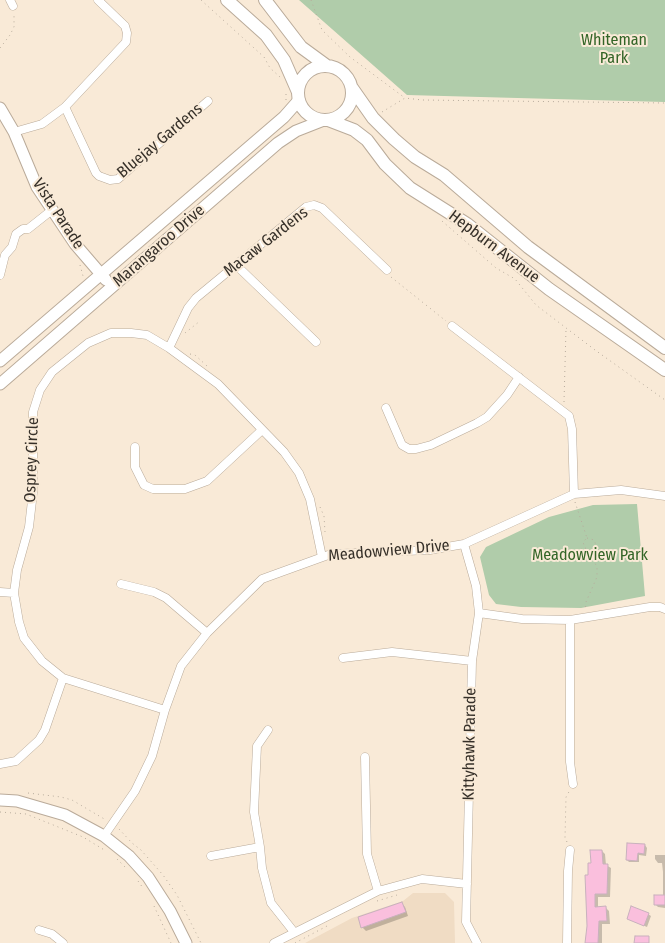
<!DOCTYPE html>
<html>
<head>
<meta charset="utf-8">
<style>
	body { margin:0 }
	canvas { display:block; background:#f9ead7 }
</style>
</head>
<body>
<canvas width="665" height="943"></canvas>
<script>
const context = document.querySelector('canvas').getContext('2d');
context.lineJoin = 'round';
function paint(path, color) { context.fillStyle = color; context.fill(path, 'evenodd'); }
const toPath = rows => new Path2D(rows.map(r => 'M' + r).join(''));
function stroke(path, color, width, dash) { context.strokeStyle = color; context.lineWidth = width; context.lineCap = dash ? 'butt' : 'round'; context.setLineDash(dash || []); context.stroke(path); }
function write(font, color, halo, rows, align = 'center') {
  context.font = font + ' "Fira Sans Condensed",sans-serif'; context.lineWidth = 4; context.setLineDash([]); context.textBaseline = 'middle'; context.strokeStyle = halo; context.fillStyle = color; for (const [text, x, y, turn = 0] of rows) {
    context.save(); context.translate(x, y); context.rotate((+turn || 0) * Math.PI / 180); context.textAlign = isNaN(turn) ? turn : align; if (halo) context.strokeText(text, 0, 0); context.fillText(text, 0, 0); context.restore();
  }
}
paint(toPath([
	[413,893,445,893,454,902,455,943,305,943,352,918,403,901]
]), '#f0dcc4');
paint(toPath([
	[299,0,665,0,665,102,407,95],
	[637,504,645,596,581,608,521,607,496,604,489,595,480,557,486,547,549,517,593,505]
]), '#b0ccaa');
paint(toPath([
	[645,845,647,848,646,856,639,855,639,862,629,862,627,860],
	[602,851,605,854,606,865,611,868,610,897,598,897,598,908,606,908,609,911,610,924,602,924,602,943,587,943,590,876,592,864],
	[655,855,665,855,665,908,658,907,655,904,663,897,663,872,662,863,658,863,655,859],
	[402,904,405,907,408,916,366,931,362,927],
	[648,914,651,916,647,927,628,919]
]), '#0003');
const building = toPath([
	[627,843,645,844,644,854,638,853,637,861,626,860,627,843],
	[590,850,602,850,603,864,608,864,607,894,595,894,595,907,606,906,607,921,599,921,598,943,585,943,587,926,585,875,588,875,588,863,591,863,590,850],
	[654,895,665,895,665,905,654,905,654,895],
	[402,902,406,912,361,928,358,917,402,902],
	[631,906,649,913,644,926,627,919,631,906],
	[635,936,649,936,649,943,634,943,635,936]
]);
paint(building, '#fabfdd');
stroke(building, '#c8b1bd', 1);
const street = toPath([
	[10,0,13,6],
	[65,107,96,173,99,176,110,180,118,179,208,101],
	[14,132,42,124,65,107,126,42,127,33,125,26,98,0],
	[236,265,316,342],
	[0,275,5,255,12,247,16,234,23,229,28,229,52,210],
	[452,326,569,416,572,429,574,494],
	[169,348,188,308,196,298,306,207,314,205,322,208,387,270],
	[386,408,402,445,409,449,416,449,431,445,477,423,487,417,507,395,519,377],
	[135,447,135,467,144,485,153,489,185,489,207,481,262,430],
	[464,544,476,586,479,613,472,661,466,922,477,943],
	[121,584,154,592,166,598,207,633],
	[0,592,14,593],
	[479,613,522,619,570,620,650,607,660,607,665,609],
	[570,620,570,762,573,784],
	[343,658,392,652,472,661],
	[165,710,63,678,42,661,24,638,19,622,14,593,17,570,29,527,33,492,33,412,40,390,52,372,88,343,111,333,131,333,147,335,169,348,218,384,284,452,299,473,310,499,322,557],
	[268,730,257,746,254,812,260,847,262,868,271,903,294,932],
	[365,757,367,854,378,891],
	[0,764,16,761,39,740,45,730,63,678],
	[104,836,135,791,152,756,165,710,181,666,207,633,262,579,331,554,430,550,464,544,574,494,621,490,665,496],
	[211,856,260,847],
	[39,930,52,934,63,943],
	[274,943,378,891,422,879,467,884],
	[567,943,568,871,570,850]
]);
const secondary = toPath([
	[0,108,14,132,37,187,75,244,106,280],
	[0,361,284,117,299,100],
	[0,384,278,143,296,131,324,120],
	[0,800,17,801,65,815,104,836,129,856,148,877,170,911,186,943]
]);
const primary = toPath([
	[227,0,266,35,284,60,298,92],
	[265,0,301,47,327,66],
	'298 93a27 27 0 1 1 54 0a27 27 0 1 1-54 0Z',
	[352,88,373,118,394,139,415,157,444,175,528,247,665,348],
	[328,120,354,130,367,140,385,164,410,188,467,224,549,289,665,370]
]);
stroke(street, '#baab9a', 9);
stroke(secondary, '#baab9a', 13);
stroke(primary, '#baab9a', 14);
stroke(toPath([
	[201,0,264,57,270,68,280,77],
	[311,0,322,30,350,57,405,98],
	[0,48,10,35,14,27,14,14],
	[286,100,286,92],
	[382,112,405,98,422,100,665,103],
	[442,221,496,268,515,279,536,305,595,350,665,400],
	[80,265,83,276],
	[391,277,446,321],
	[185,333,200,321],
	[190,354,195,355,207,366],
	[564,402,566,329],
	[575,502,587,538,583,542,585,548,590,550,597,568,597,577,586,602,585,610],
	[320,507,324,516,325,532],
	[587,538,594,540,596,545,591,549],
	[573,561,574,555,579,550,585,548],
	[28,793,61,797,72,800,106,820],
	[0,812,26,814,83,837,106,851],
	[119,829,132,843,141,850,163,875,177,895,201,943],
	[567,842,565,838,566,797,570,790],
	[117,859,125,867],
	[138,881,143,888],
	[377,901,397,895],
	[154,906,171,943],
	[295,943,327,926]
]), '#b7ab9c', 1, [1, 4]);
stroke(street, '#fff', 8);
stroke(secondary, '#fff', 11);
stroke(primary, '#fff', 12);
write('16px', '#336527', '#f9ead7', [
	["Whiteman",614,41],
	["Park",614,59],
	["Meadowview Park",590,556]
]);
write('16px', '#363029', '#f9ead7', [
	["Bluejay Gardens",160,141,-40],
	["Vista Parade",58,214,57],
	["Macaw Gardens",266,242,-38],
	["Marangaroo Drive",159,246,-41],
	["Hepburn Avenue",494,247,37],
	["Osprey Circle",32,460,-88],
	["Meadowview Drive",389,551,-5],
	["Kittyhawk Parade",470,744,-89]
]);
</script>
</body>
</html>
